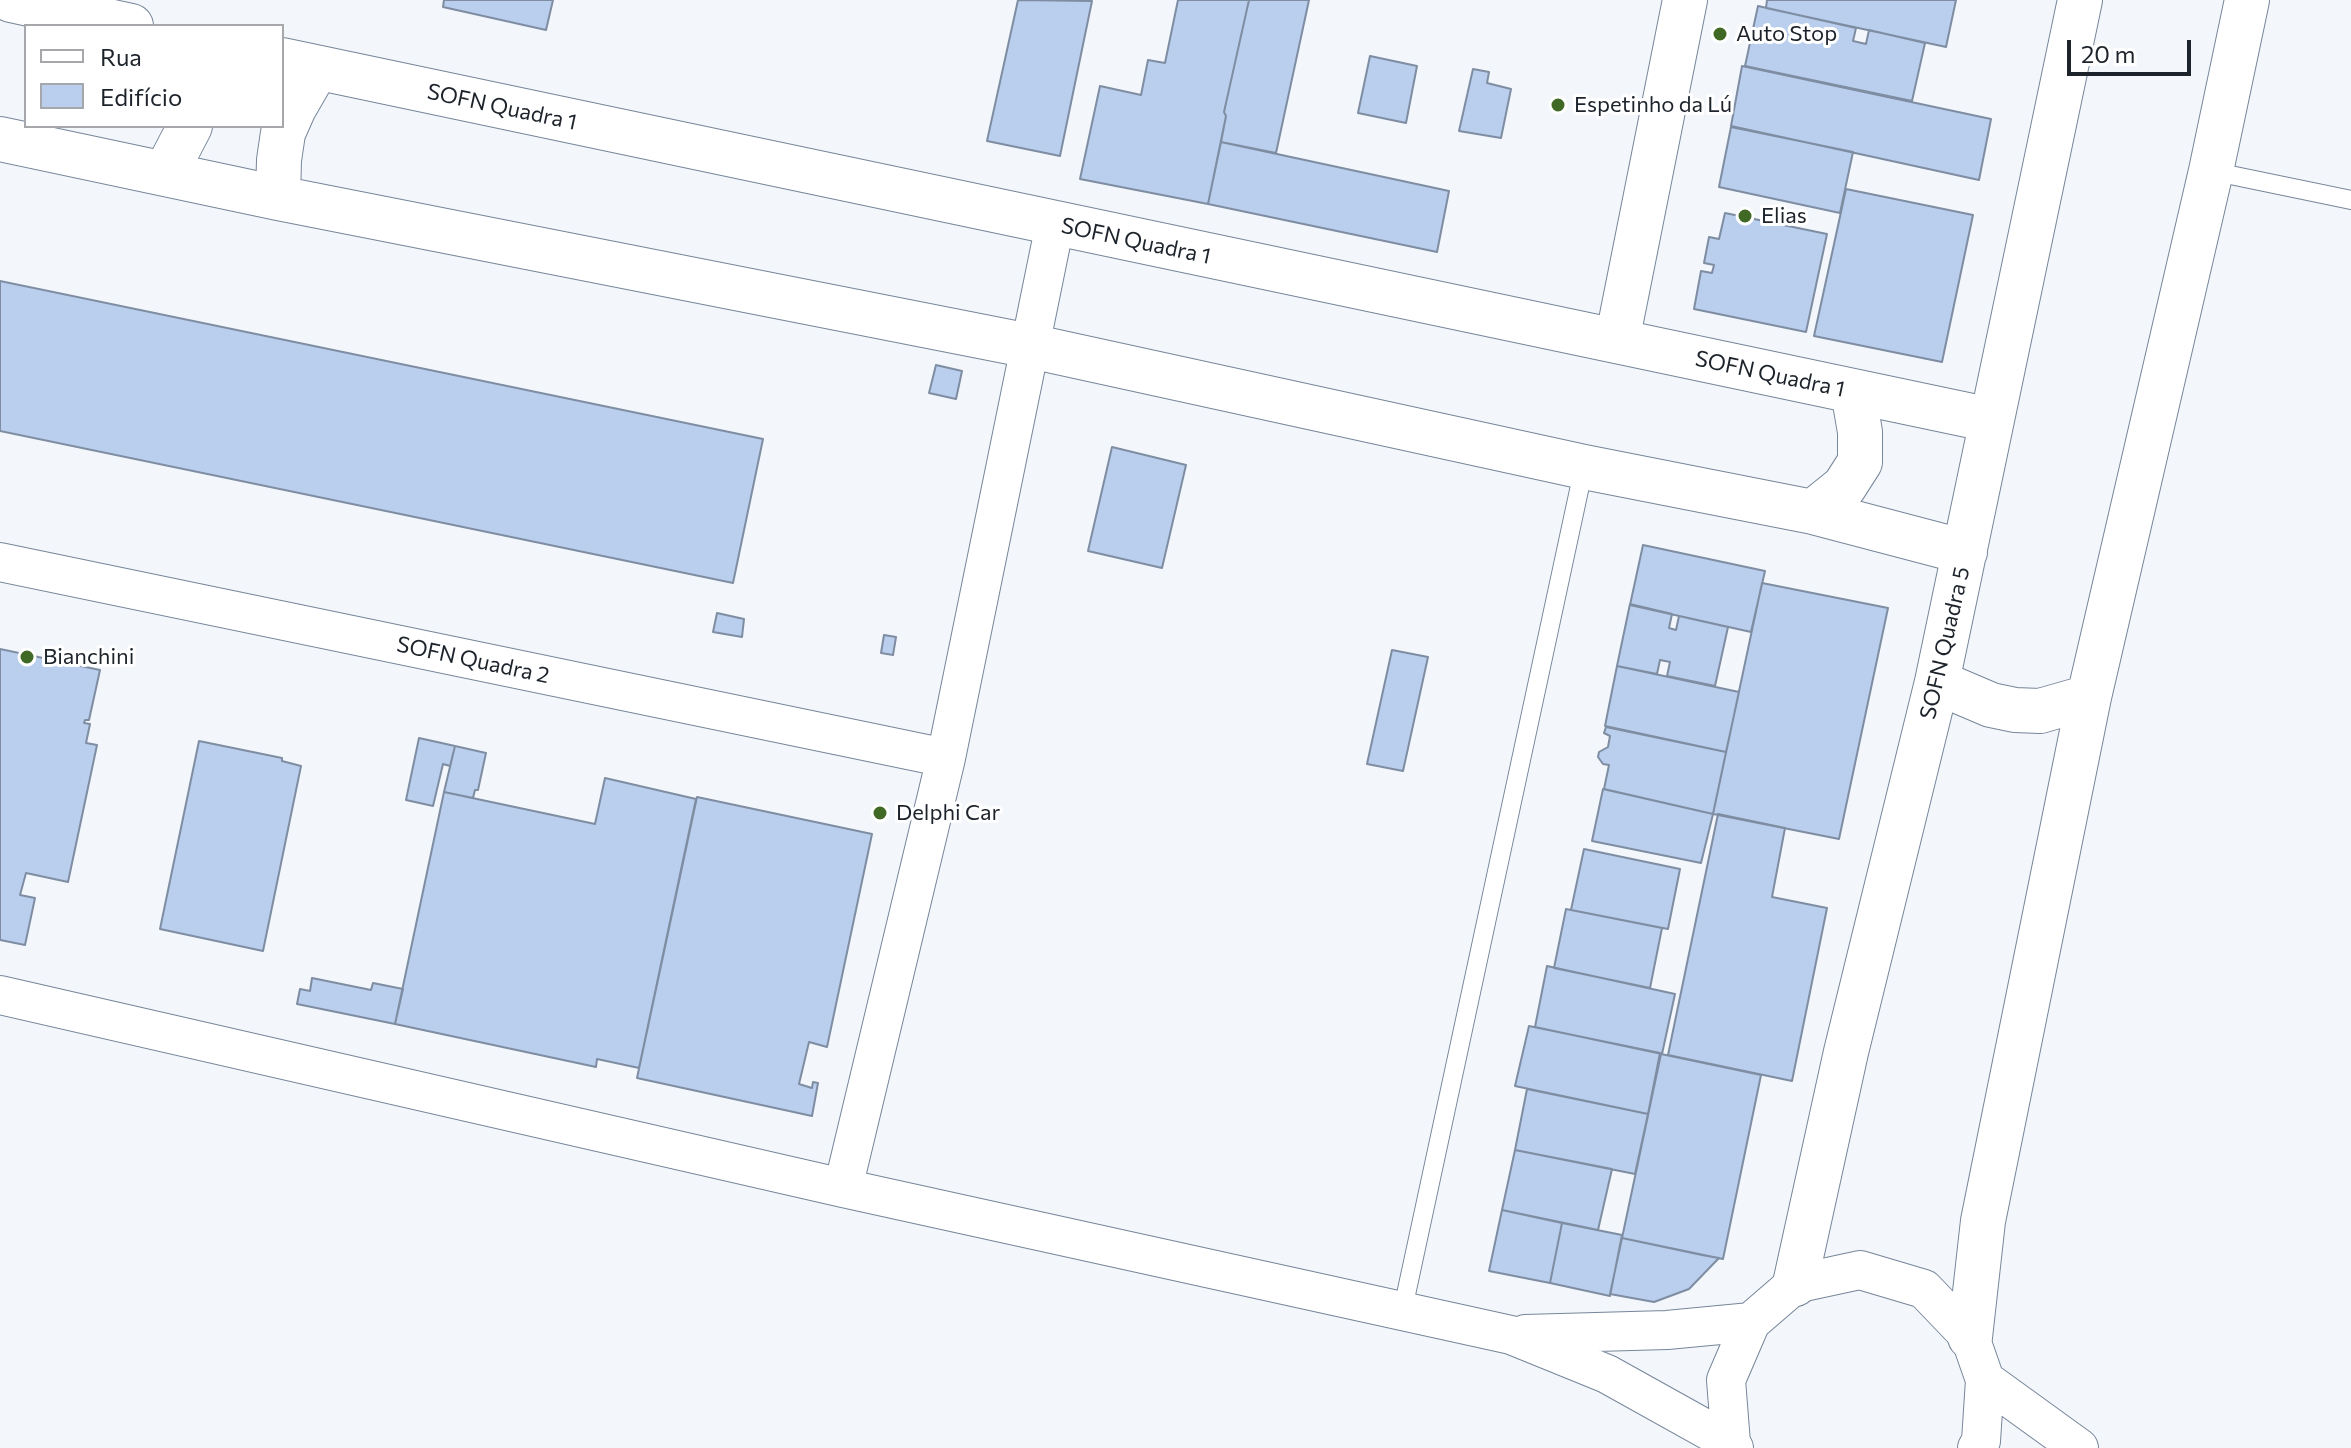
<!DOCTYPE html>
<html>
<head>
<meta charset="utf-8">
<style>
	body { margin:0 }
	#map { position:relative; width:2351px; height:1448px; overflow:hidden; background:#f3f6fb; font-family:Commissioner,sans-serif }
	canvas { display:block }
	.legend { position:absolute; left:24px; top:24px; width:260px; height:104px; box-sizing:border-box; background:#fff; border:2px solid #a5a7aa; margin:0; padding:10px 14px; list-style:none; font-size:24px; color:#1d232b }
	.legend li { display:flex; align-items:center; gap:16px; height:40px }
	.legend b { width:40px; border:2px solid #a5a7aa }
	.scale { position:absolute; left:2067px; top:40px; width:124px; height:36px; box-sizing:border-box; border:4px solid #1d232b; border-top:0; padding-left:10px; font-size:24px; line-height:28px; white-space:nowrap; color:#1d232b; -webkit-text-stroke:6px #fff; paint-order:stroke }
</style>
</head>
<body>
<div id="map">
<canvas width="2351" height="1448"></canvas>
<ul class="legend">
<li><b style="height:10px;background:#fff"></b>Rua</li>
<li><b style="height:22px;background:#bacfed"></b>Edifício</li>
</ul>
<div class="scale">20 m</div>
</div>
<script>
const context = document.querySelector('canvas').getContext('2d');
context.lineJoin = 'round';
function paint(path, color) { context.fillStyle = color; context.fill(path, 'evenodd'); }
const toPath = rows => new Path2D(rows.map(r => 'M' + r).join(''));
function stroke(path, color, width, dash) { context.strokeStyle = color; context.lineWidth = width; context.lineCap = dash ? 'butt' : 'round'; context.setLineDash(dash || []); context.stroke(path); }
function write(font, color, halo, rows, align = 'center') {
  context.font = font + ' Commissioner,sans-serif'; context.lineWidth = 6; context.setLineDash([]); context.textBaseline = 'middle'; context.strokeStyle = halo; context.fillStyle = color; for (const [text, x, y, turn = 0] of rows) {
    context.save(); context.translate(x, y); context.rotate((+turn || 0) * Math.PI / 180); context.textAlign = isNaN(turn) ? turn : align; if (halo) context.strokeText(text, 0, 0); context.fillText(text, 0, 0); context.restore();
  }
}
const building = toPath([
	[444,0,553,0,546,30,443,7,444,0],
	[1018,0,1092,1,1060,156,987,141,1018,0],
	[1178,0,1249,0,1224,112,1226,116,1208,204,1080,179,1100,86,1141,95,1148,60,1165,63,1178,0],
	[1249,0,1309,0,1276,153,1221,142,1226,116,1224,112,1249,0],
	[1767,0,1956,0,1946,47,1766,8,1767,0],
	[1758,6,1856,28,1853,41,1866,44,1869,30,1925,43,1912,101,1745,66,1758,6],
	[1370,56,1417,66,1406,123,1358,113,1370,56],
	[1742,66,1991,119,1979,180,1731,126,1742,66],
	[1473,69,1489,72,1487,83,1511,89,1501,138,1459,131,1473,69],
	[1731,127,1853,152,1840,213,1719,187,1731,127],
	[1221,142,1449,191,1437,252,1208,204,1221,142],
	[1846,189,1973,215,1942,362,1814,336,1846,189],
	[1725,213,1827,234,1806,332,1694,309,1701,271,1712,273,1714,265,1704,263,1709,237,1719,239,1725,213],
	[0,281,763,439,733,583,0,431,0,281],
	[936,365,962,371,956,399,929,393,936,365],
	[1112,447,1186,465,1162,568,1088,551,1112,447],
	[1643,545,1765,571,1751,632,1630,605,1643,545],
	[1762,583,1888,608,1839,839,1713,814,1762,583],
	[1630,604,1672,614,1669,628,1676,630,1679,616,1728,627,1715,686,1667,676,1670,662,1660,660,1657,674,1617,666,1630,604],
	[717,613,744,619,742,637,713,632,717,613],
	[884,635,896,637,893,655,881,653,884,635],
	[0,649,100,670,89,720,85,720,84,723,90,724,86,743,97,745,68,882,26,873,20,895,35,898,25,945,0,940,0,649],
	[1392,650,1428,657,1403,771,1367,764,1392,650],
	[1617,666,1739,692,1726,752,1605,726,1617,666],
	[1606,727,1726,752,1713,814,1604,789,1609,765,1603,764,1598,757,1599,752,1608,747,1610,736,1604,733,1606,727],
	[419,738,455,746,450,766,443,764,433,806,406,800,419,738],
	[199,741,282,758,282,761,301,766,263,951,160,929,199,741],
	[455,746,486,753,478,790,475,790,473,798,444,792,455,746],
	[605,778,696,799,639,1068,597,1059,596,1067,395,1024,444,792,595,824,605,778],
	[1603,789,1713,814,1701,863,1592,841,1603,789],
	[697,797,872,834,827,1047,809,1042,799,1084,812,1088,813,1082,818,1083,812,1116,637,1078,697,797],
	[1718,814,1785,828,1772,897,1827,908,1792,1081,1668,1055,1718,814],
	[1584,849,1680,869,1668,929,1571,910,1584,849],
	[1566,909,1662,928,1650,988,1554,968,1566,909],
	[1547,966,1675,994,1662,1054,1535,1027,1547,966],
	[312,978,371,990,373,983,403,989,395,1024,297,1004,300,989,310,991,312,978],
	[1529,1026,1660,1053,1648,1114,1515,1086,1529,1026],
	[1661,1054,1761,1075,1723,1259,1622,1238,1661,1054],
	[1527,1089,1648,1114,1635,1174,1515,1150,1527,1089],
	[1515,1150,1612,1169,1598,1230,1502,1210,1515,1150],
	[1502,1210,1562,1223,1550,1283,1489,1271,1502,1210],
	[1562,1223,1622,1235,1610,1296,1550,1283,1562,1223],
	[1622,1238,1702,1255,1719,1258,1689,1289,1654,1302,1610,1294,1622,1238]
]);
paint(building, '#bacfed');
stroke(building, '#7e8da2', 2);
const service = toPath([
	[2211,171,2351,200],
	[1402,1313,1584,467]
]);
const minor = toPath([
	[0,562,946,758],
	[0,995,843,1188,1511,1335,1607,1374,1731,1443],
	[843,1188,946,758,1055,224],
	[1525,1334,1667,1330,1751,1322],
	[1985,1380,2079,1448],
	[1734,1448,1731,1443,1726,1380,1751,1322,1795,1284,1860,1270,1924,1289,1970,1337,1985,1380,1981,1441,1977,1448]
]);
const tertiary = toPath([
	[11,0,131,26],
	[282,60,1991,420],
	[0,139,278,198,1030,346,1584,467,1813,512,1965,552],
	[165,174,190,126],
	[278,198,279,160,283,133,294,108,317,68],
	[1617,341,1685,0],
	[1813,512,1844,487,1860,462,1860,432,1853,391],
	[1937,682,1991,705,2015,710,2040,711,2089,697],
	[1795,1284,1846,1052,1937,682,2080,0],
	[1970,1337,1983,1221,2089,697,2211,171,2247,0]
]);
stroke(service, '#77869a', 20);
stroke(minor, '#77869a', 40);
stroke(tertiary, '#77869a', 46);
stroke(service, '#fff', 18);
stroke(minor, '#fff', 38);
stroke(tertiary, '#fff', 44);
for (const [x, y, r, color] of [
	[1720,34,8,"#406925"],
	[1558,105,8,"#406925"],
	[1745,216,8,"#406925"],
	[27,657,8,"#406925"],
	[880,813,8,"#406925"]
]) { const dot = new Path2D(); dot.arc(x, y, r, 0, 2 * Math.PI); context.fillStyle = color; context.fill(dot); stroke(dot, '#fff', 3); }
write('22px', '#1d232b', '#fff', [
	["Auto Stop",1736,34],
	["Espetinho da Lú",1574,105],
	["Elias",1761,216],
	["Bianchini",43,657],
	["Delphi Car",896,813]
], 'left');
write('22px', '#1d232b', '#fff', [
	["SOFN Quadra 1",502,107,12],
	["SOFN Quadra 1",1136,241,12],
	["SOFN Quadra 1",1770,374,12],
	["SOFN Quadra 5",1945,643,-77],
	["SOFN Quadra 2",473,660,12]
]);
</script>
</body>
</html>
